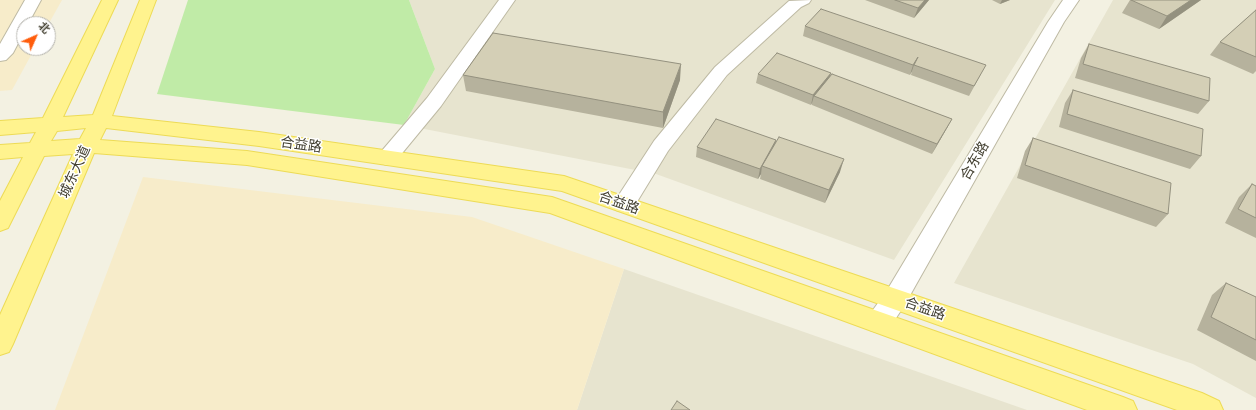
<!DOCTYPE html>
<html>
<head>
<meta charset="utf-8">
<style>
	body { margin:0 }
	#map { position:relative; width:1256px; height:410px; overflow:hidden; background:#f3f1e2; font-family:"Work Sans","Noto Sans SC",sans-serif }
	canvas { display:block }
	.north { position:absolute; left:16px; top:16px; width:40px; height:40px; box-sizing:border-box; background:#fff; border:1px solid #b4b3ad; border-radius:50%; rotate:45deg; font-size:11px; font-weight:700; line-height:16px; text-align:center; color:#444132 }
	.north::after { content:''; display:block; margin:auto; width:14px; height:18px; background:#ff5d0c; clip-path:polygon(50% 0,100% 100%,50% 72%,0 100%) }
</style>
</head>
<body>
<div id="map">
<canvas width="1256" height="410"></canvas>
<div class="north">北</div>
</div>
<script>
const context = document.querySelector('canvas').getContext('2d');
context.lineJoin = 'round';
function paint(path, color) { context.fillStyle = color; context.fill(path, 'evenodd'); }
const toPath = rows => new Path2D(rows.map(r => 'M' + r).join(''));
function stroke(path, color, width, dash) { context.strokeStyle = color; context.lineWidth = width; context.lineCap = dash ? 'butt' : 'round'; context.setLineDash(dash || []); context.stroke(path); }
function write(font, color, halo, rows, align = 'center') {
  context.font = font + ' "Work Sans","Noto Sans SC",sans-serif'; context.lineWidth = 3; context.setLineDash([]); context.textBaseline = 'middle'; context.strokeStyle = halo; context.fillStyle = color; for (const [text, x, y, turn = 0] of rows) {
    context.save(); context.translate(x, y); context.rotate((+turn || 0) * Math.PI / 180); context.textAlign = isNaN(turn) ? turn : align; if (halo) context.strokeText(text, 0, 0); context.fillText(text, 0, 0); context.restore();
  }
}
paint(toPath([
	[409,0,1055,0,894,260,656,174,404,125,435,69],
	[1113,0,1256,0,1256,398,1193,364,954,283],
	[624,269,1027,410,577,410]
]), '#e7e4cf');
paint(toPath([
	[0,0,62,0,48,25,24,24,24,48,35,48,12,90,0,91],
	[143,177,472,217,624,269,577,410,55,410]
]), '#f7ecca');
paint(toPath([
	[188,0,409,0,435,69,404,125,157,94]
]), '#c0eba7');
const minor = toPath([
	[25,0,41,0,28,24,24,24,24,32,13,53,6,60,0,61,0,44,25,0],
	[499,0,515,0,441,106,394,163,387,165,380,163,377,158,380,153,427,98,499,0],
	[811,0,809,3,801,7,727,75,668,151,632,210,624,212,616,210,613,204,654,141,715,67,789,1,811,0],
	[1063,0,1079,0,1064,22,904,306,888,330,879,333,870,330,866,322,870,314,886,292,1048,22,1063,0]
]);
const major = toPath([
	[102,0,118,0,63,117,93,115,140,0,156,0,112,116,259,132,564,176,1202,393,1219,401,1223,410,1177,410,562,191,259,146,106,128,100,140,247,151,552,197,1123,397,1133,401,1137,410,1087,410,550,213,247,165,94,153,13,344,9,352,0,355,0,315,73,154,44,156,8,228,0,231,0,201,23,157,0,159,0,145,30,143,36,132,0,135,0,121,43,118,102,0],
	[86,128,80,139,51,141,57,131,86,128]
]);
stroke(minor, '#bebaa4', 2);
stroke(major, '#eddb56', 2);
paint(minor, '#fff');
paint(major, '#fff38e');
paint(toPath([
	[865,0,929,0,914,18],
	[992,0,1010,0,1000,4],
	[1130,0,1201,0,1159,29,1122,13],
	[1256,10,1256,71,1253,74,1210,55,1220,42],
	[805,26,981,74,969,96,911,75,912,71,910,75,803,36],
	[1089,44,1209,101,1198,114,1075,78,1081,58],
	[831,73,830,75,952,119,947,128,932,154,812,105,812,103,811,105,756,83,758,74],
	[463,75,680,80,663,128,466,91],
	[1073,90,1201,156,1190,169,1059,127,1065,103],
	[1033,138,1168,214,1156,227,1017,178,1025,151],
	[776,140,776,143,840,172,825,203,760,179,761,174,758,179,696,157,697,147],
	[1252,184,1256,186,1256,238,1225,223,1239,197],
	[1226,283,1256,297,1256,361,1197,330,1212,295]
]), '#b6b29d');
paint(toPath([
	[925,0,929,0,914,18,918,8],
	[1002,0,1010,0,1000,4],
	[1191,0,1201,0,1159,29,1167,16],
	[918,57,914,65,912,71,910,75,913,65],
	[681,64,680,80,663,128,663,112],
	[831,73,828,83,814,96,812,103,811,105,813,95],
	[952,119,947,128,932,154,937,144],
	[776,140,774,150,762,166,761,174,758,179,760,169],
	[844,159,840,172,825,203,829,190]
]), '#94917f');
const building = toPath([
	[895,0,925,0,918,8,895,0],
	[1131,0,1191,0,1167,16,1131,0],
	[821,9,986,65,974,86,914,65,918,57,913,65,805,26,821,9],
	[1256,10,1256,57,1220,42,1256,10],
	[493,33,681,64,663,112,463,75,493,33],
	[1089,44,1210,78,1209,101,1083,64,1089,44],
	[777,53,831,73,813,95,758,74,777,53],
	[832,74,952,119,937,144,814,96,832,74],
	[1073,90,1203,129,1201,156,1067,114,1073,90],
	[716,119,776,140,760,169,697,147,716,119],
	[779,137,844,159,829,190,762,166,779,137],
	[1033,138,1171,183,1168,214,1025,165,1033,138],
	[1252,184,1256,186,1256,218,1238,209,1252,184],
	[1226,283,1256,297,1256,340,1211,317,1226,283],
	[677,401,690,410,671,410,677,401]
]);
paint(building, '#d4cfb6');
stroke(building, '#94917f', 1);
write('14px', '#444132', '#fff', [
	["合益路",301,145,8],
	["合东路",975,161,-60],
	["城东大道",75,172,-66],
	["合益路",619,203,19],
	["合益路",925,309,19]
]);
</script>
</body>
</html>
